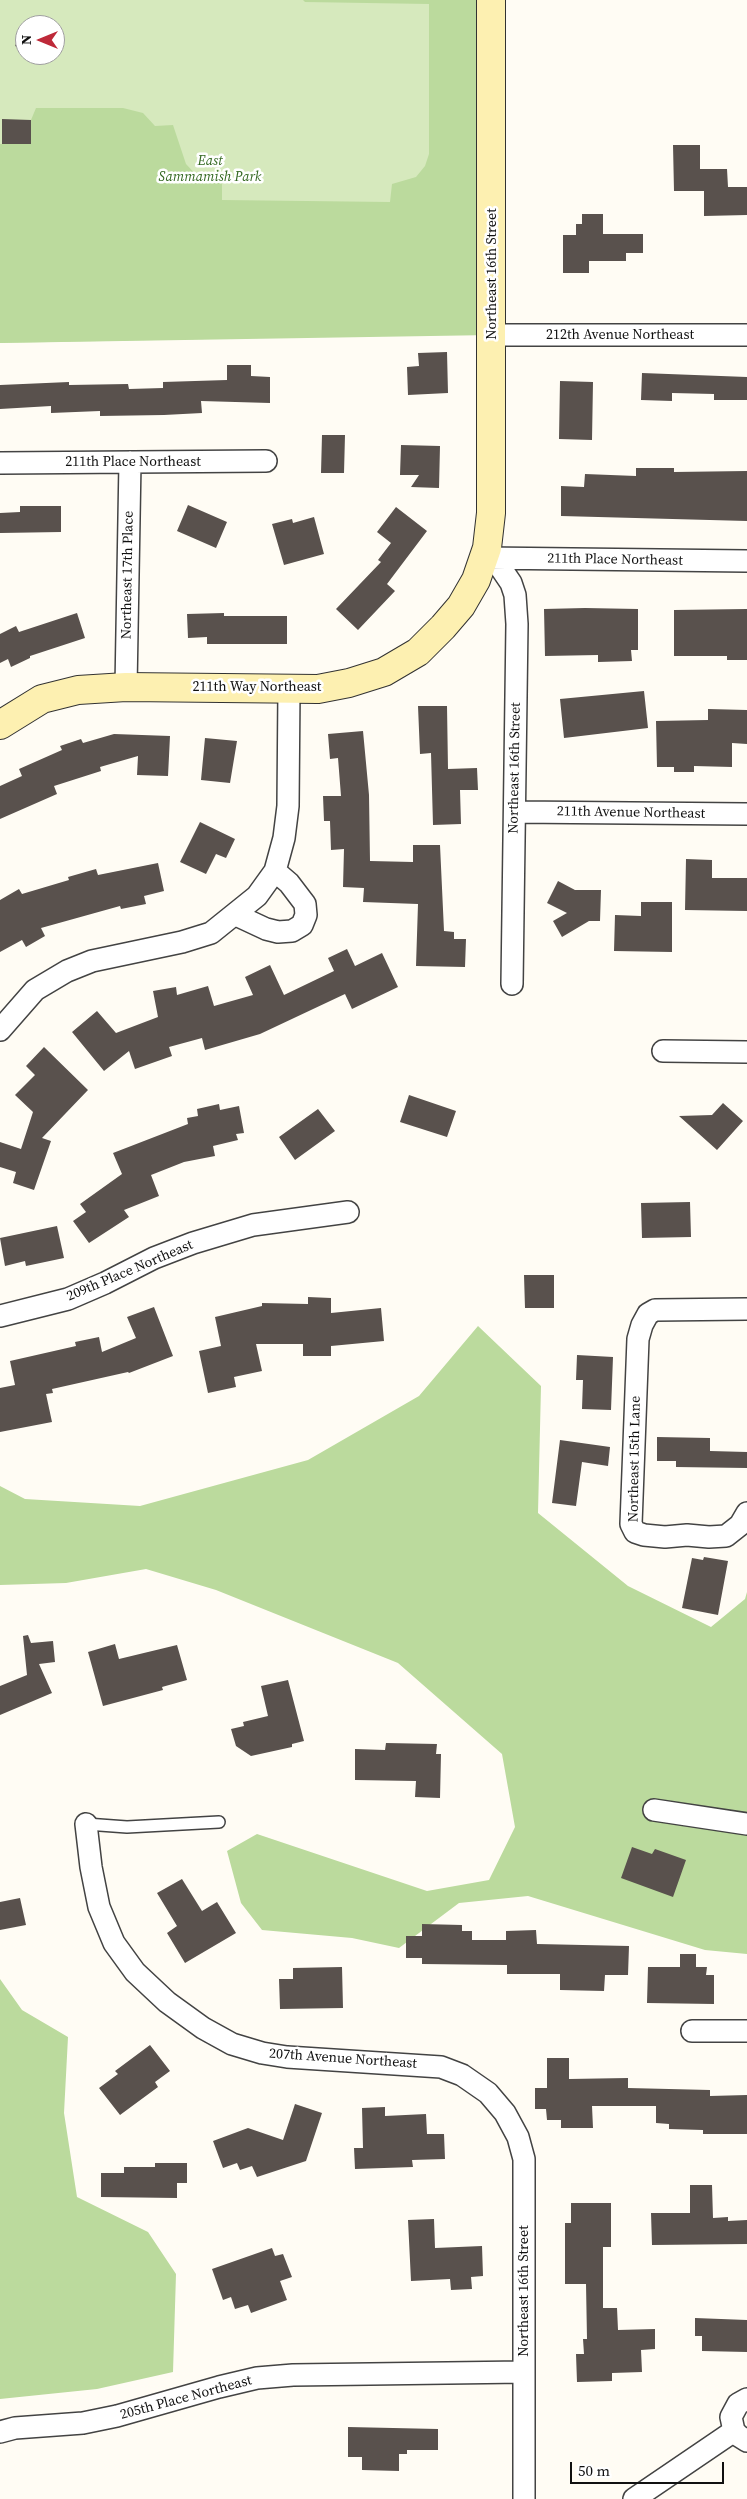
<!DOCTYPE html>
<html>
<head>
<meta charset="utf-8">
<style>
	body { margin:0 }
	#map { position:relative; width:747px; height:2499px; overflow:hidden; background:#fffcf4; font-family:"Source Serif 4",serif }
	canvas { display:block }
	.north { position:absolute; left:15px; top:15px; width:50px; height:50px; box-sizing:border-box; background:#fff; border:1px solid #9f9f9f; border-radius:50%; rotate:270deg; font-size:14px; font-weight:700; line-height:20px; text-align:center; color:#101010 }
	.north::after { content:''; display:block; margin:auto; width:18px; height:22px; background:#be2a39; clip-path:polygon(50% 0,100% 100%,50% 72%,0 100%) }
	.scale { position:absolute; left:570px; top:2462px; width:154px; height:22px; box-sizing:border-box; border:2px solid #101010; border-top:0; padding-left:6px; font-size:15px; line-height:18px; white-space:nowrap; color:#101010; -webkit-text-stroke:4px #fff; paint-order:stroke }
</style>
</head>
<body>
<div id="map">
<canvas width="747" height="2499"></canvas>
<div class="north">N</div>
<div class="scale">50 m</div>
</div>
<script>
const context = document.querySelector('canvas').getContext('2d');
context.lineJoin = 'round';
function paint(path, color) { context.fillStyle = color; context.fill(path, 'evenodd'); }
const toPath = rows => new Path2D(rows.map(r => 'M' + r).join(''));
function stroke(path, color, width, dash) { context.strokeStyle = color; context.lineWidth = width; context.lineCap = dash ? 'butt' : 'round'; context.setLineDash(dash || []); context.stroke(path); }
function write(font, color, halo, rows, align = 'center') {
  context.font = font + ' "Source Serif 4",serif'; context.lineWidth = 5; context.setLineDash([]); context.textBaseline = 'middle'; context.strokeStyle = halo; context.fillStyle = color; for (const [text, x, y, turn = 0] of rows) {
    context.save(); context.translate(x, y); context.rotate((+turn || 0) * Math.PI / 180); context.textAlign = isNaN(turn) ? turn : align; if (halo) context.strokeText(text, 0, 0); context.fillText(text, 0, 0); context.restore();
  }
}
paint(toPath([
	[0,0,491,0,361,336,0,343],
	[25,25,55,25,55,55,25,55]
]), '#d6e9bd');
paint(toPath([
	[303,0,491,0,492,335,0,343,0,144,31,144,31,120,36,108,123,108,143,113,155,126,173,125,186,164,200,179,222,181,222,200,390,202,392,184,416,177,425,166,429,154,429,4,305,2],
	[478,1326,541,1386,538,1513,628,1586,711,1627,745,1599,747,1592,747,1954,705,1950,528,1896,459,1903,399,1948,352,1938,262,1930,241,1903,227,1851,257,1834,427,1891,489,1880,515,1827,502,1754,398,1663,216,1590,146,1569,66,1583,0,1585,0,1486,25,1499,140,1506,308,1460,419,1396],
	[0,1979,22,2010,68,2037,64,2113,77,2197,148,2232,176,2274,173,2372,97,2389,0,2399]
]), '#bbda9d');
paint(toPath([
	[24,24,25,25,25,50,15,46],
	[2,119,31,120,31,144,2,144],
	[673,145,700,145,700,169,727,169,728,187,747,187,747,215,704,216,704,191,674,191],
	[582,214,603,214,603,234,643,234,643,253,626,253,626,261,589,261,589,273,563,273,563,235,576,235,576,224,582,224],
	[447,352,448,393,408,395,407,367,419,366,418,353],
	[227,365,251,365,251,376,270,377,270,403,201,401,202,413,164,415,100,416,100,411,51,413,51,406,0,409,0,385,69,382,69,385,128,384,129,389,163,388,163,382,227,380],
	[642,373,747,377,747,400,714,400,714,394,672,393,672,401,641,400],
	[560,381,593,382,592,440,559,439],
	[322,435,345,435,344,473,321,473],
	[401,445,440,446,439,488,411,487,419,475,400,475],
	[636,468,674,468,674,472,747,471,747,521,561,516,561,486,584,487,585,474,636,476],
	[188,505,227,522,216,548,177,531],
	[20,506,61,506,61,532,0,533,0,513,20,512],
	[396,507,427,531,387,584,395,591,358,630,336,609,381,562,378,560,391,543,377,532],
	[314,517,324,554,284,565,272,524,292,519,293,523],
	[585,608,638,609,638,650,631,650,632,661,598,662,598,655,545,656,544,609],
	[747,609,747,660,727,660,727,656,674,656,674,610],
	[77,613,85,638,30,656,30,658,11,667,8,659,0,663,0,634,16,626,19,632],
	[224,613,224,616,287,616,287,644,207,644,207,637,188,638,187,614],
	[644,691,648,728,564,738,560,699],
	[418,706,447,706,448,769,477,768,478,790,460,790,461,824,433,825,431,753,420,754],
	[708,709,747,710,747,744,732,743,732,767,694,766,694,772,674,772,674,767,657,767,656,721,708,720],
	[363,731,369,795,370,861,413,862,413,845,440,845,444,931,454,932,454,939,466,939,465,967,416,966,418,904,363,902,364,888,343,887,344,849,331,850,330,821,324,821,323,796,341,796,338,758,330,759,328,734],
	[114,734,170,736,168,776,137,775,138,756,100,767,101,771,54,786,57,794,0,819,0,786,22,776,19,769,62,750,60,746,81,739,83,743],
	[205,738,237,741,230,783,201,780],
	[200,822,235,839,226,858,216,854,206,874,180,862],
	[686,859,712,860,712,878,747,878,747,911,685,910],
	[158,863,164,891,144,896,146,904,121,909,120,906,41,928,45,936,26,947,22,940,0,952,0,900,19,889,22,894,69,880,68,877,96,869,98,875],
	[558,881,575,890,601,890,600,921,589,921,562,937,553,921,567,913,547,903],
	[641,902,672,902,672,952,614,951,615,915,641,916],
	[347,949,355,966,382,953,398,987,352,1009,345,994,260,1034,205,1050,202,1038,169,1047,172,1056,135,1069,129,1051,104,1071,72,1032,97,1011,116,1033,158,1017,153,991,176,987,177,995,208,986,214,1006,253,995,245,977,270,965,284,995,334,971,328,958],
	[44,1047,88,1090,42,1138,51,1141,34,1190,13,1183,16,1172,0,1167,0,1142,21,1149,33,1112,15,1095,35,1075,26,1066],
	[409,1095,456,1111,447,1137,400,1122],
	[723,1103,743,1121,717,1150,679,1116,712,1115],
	[219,1104,220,1110,239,1106,244,1133,236,1134,238,1140,213,1146,215,1156,184,1162,151,1175,159,1196,124,1210,129,1217,89,1243,73,1221,86,1212,80,1204,122,1174,113,1153,188,1124,187,1118,198,1116,197,1109],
	[318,1109,335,1131,295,1160,279,1137],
	[690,1202,691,1237,642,1238,641,1203],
	[57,1226,64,1258,26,1266,25,1261,5,1266,0,1238],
	[524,1275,554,1275,554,1308,525,1308],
	[308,1297,331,1298,331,1313,381,1308,384,1341,331,1346,331,1356,303,1356,303,1344,256,1344,262,1371,234,1377,236,1387,208,1393,199,1351,221,1346,215,1317,262,1306,262,1303,308,1304],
	[154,1307,173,1356,129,1373,128,1372,52,1389,53,1393,46,1394,52,1422,0,1432,0,1388,15,1385,10,1361,76,1346,75,1342,99,1337,102,1352,136,1338,127,1317],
	[577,1355,613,1357,611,1410,582,1409,583,1380,576,1380],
	[657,1437,710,1438,710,1451,747,1452,747,1468,676,1467,676,1461,657,1461],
	[560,1440,610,1447,608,1466,582,1462,576,1506,552,1503],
	[704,1557,728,1561,718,1615,682,1608,692,1558,703,1560],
	[28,1635,31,1643,53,1641,55,1662,39,1664,52,1693,0,1715,0,1686,27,1675,23,1636],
	[115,1644,119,1659,177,1645,187,1680,162,1687,163,1690,103,1706,88,1652],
	[288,1680,304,1741,292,1744,292,1747,251,1756,236,1746,231,1729,244,1726,243,1722,268,1716,261,1686],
	[386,1743,437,1744,436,1754,441,1754,440,1798,415,1797,416,1781,355,1780,355,1749,385,1750],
	[632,1847,652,1854,655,1849,686,1860,673,1897,621,1878],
	[182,1879,202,1911,217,1902,236,1933,185,1963,167,1933,177,1926,157,1893],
	[20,1898,26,1925,0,1930,0,1902],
	[422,1924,462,1925,462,1931,472,1931,472,1940,506,1940,506,1931,536,1930,537,1944,629,1946,628,1975,605,1975,604,1991,560,1990,560,1974,507,1974,507,1965,422,1964,422,1958,406,1958,406,1936,422,1936],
	[680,1954,696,1954,696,1967,707,1967,706,1975,714,1975,714,2004,647,2003,648,1967,680,1967],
	[342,1967,343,2008,280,2009,279,1979,293,1979,293,1968],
	[150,2045,170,2071,155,2082,158,2087,120,2115,99,2088,118,2074,115,2071],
	[547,2058,569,2058,569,2079,628,2078,628,2088,710,2090,710,2096,747,2095,747,2134,703,2134,703,2130,669,2129,669,2124,656,2123,656,2106,592,2106,593,2128,561,2128,561,2120,547,2120,546,2109,535,2109,535,2088,547,2088],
	[295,2104,322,2113,306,2161,257,2177,252,2166,240,2170,237,2163,223,2168,213,2141,248,2128,283,2140],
	[385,2107,385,2116,426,2114,427,2134,444,2134,445,2159,412,2160,413,2167,355,2169,354,2148,363,2148,362,2108],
	[155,2163,187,2163,187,2183,177,2183,177,2198,101,2197,101,2173,124,2173,124,2167,155,2167],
	[690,2185,712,2185,713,2218,728,2217,728,2221,747,2220,747,2244,652,2245,651,2213,690,2213],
	[571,2203,611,2203,611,2247,603,2247,603,2308,617,2308,618,2330,655,2329,655,2349,641,2350,642,2372,612,2373,612,2381,577,2382,576,2354,584,2354,583,2339,587,2339,586,2284,565,2284,565,2223,571,2223],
	[434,2219,435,2248,482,2246,483,2276,471,2277,472,2289,451,2290,450,2279,411,2281,408,2220],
	[272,2248,275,2256,283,2254,292,2277,280,2281,287,2300,251,2313,248,2305,235,2309,231,2297,223,2300,212,2269],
	[695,2318,747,2320,747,2352,702,2351,702,2336,695,2336],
	[348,2427,438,2429,438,2450,407,2450,407,2454,399,2454,399,2471,362,2470,362,2457,348,2457]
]), '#59514d');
const lane = toPath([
	[86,1824,127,1827,219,1822]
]);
const street = toPath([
	[492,335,747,335],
	[0,463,266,461],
	[485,558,747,561],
	[494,558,511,583,515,595,517,624,512,984],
	[126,687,130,462],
	[515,812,747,814],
	[236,915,266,929,278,932,292,931,302,925,306,915,305,904,289,883,275,871],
	[0,1030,35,990,67,971,92,961,182,942,211,933,257,896,275,871,284,838,288,806,289,689],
	[663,1051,747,1052],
	[747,1309,655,1310,648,1314,642,1325,638,1339,631,1524,635,1532,644,1535,665,1537,687,1535,709,1537,726,1536,740,1525,747,1513],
	[0,1316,68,1299,105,1283,154,1258,193,1243,253,1225,348,1212],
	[654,1810,747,1824],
	[86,1824,91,1867,99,1907,114,1943,135,1972,167,2002,203,2028,232,2044,262,2053,287,2057,441,2067,462,2075,488,2093,505,2113,518,2137,524,2159,524,2499],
	[692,2031,747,2031],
	[747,2399,738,2404,731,2417,734,2431,739,2436,747,2441],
	[0,2432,15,2428,83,2423,117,2416,219,2387,257,2378,293,2375,524,2372],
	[634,2499,734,2431]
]);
const secondary = toPath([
	[0,725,42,699,78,690,126,687,318,689,349,683,384,672,418,652,443,627,461,606,476,580,487,548,491,513,491,0]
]);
stroke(lane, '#434343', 14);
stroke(street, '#434343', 24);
stroke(secondary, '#323232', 30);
stroke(lane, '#fff', 11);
stroke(street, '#fff', 21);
stroke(secondary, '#fdf0b1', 28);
write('italic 14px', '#336821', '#fff', [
	["East",210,161],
	["Sammamish Park",210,177]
]);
write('14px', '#101010', '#fff', [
	["Northeast 16th Street",492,274,-90],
	["212th Avenue Northeast",620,335],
	["211th Place Northeast",133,462],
	["211th Place Northeast",615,560,1],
	["Northeast 17th Place",128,575,-89],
	["211th Way Northeast",257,687],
	["Northeast 16th Street",515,768,-89],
	["211th Avenue Northeast",631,813,1],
	["209th Place Northeast",130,1271,-23],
	["Northeast 15th Lane",635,1459,-89],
	["207th Avenue Northeast",343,2059,4],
	["Northeast 16th Street",524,2291,-90],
	["205th Place Northeast",186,2398,-15]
]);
</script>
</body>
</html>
